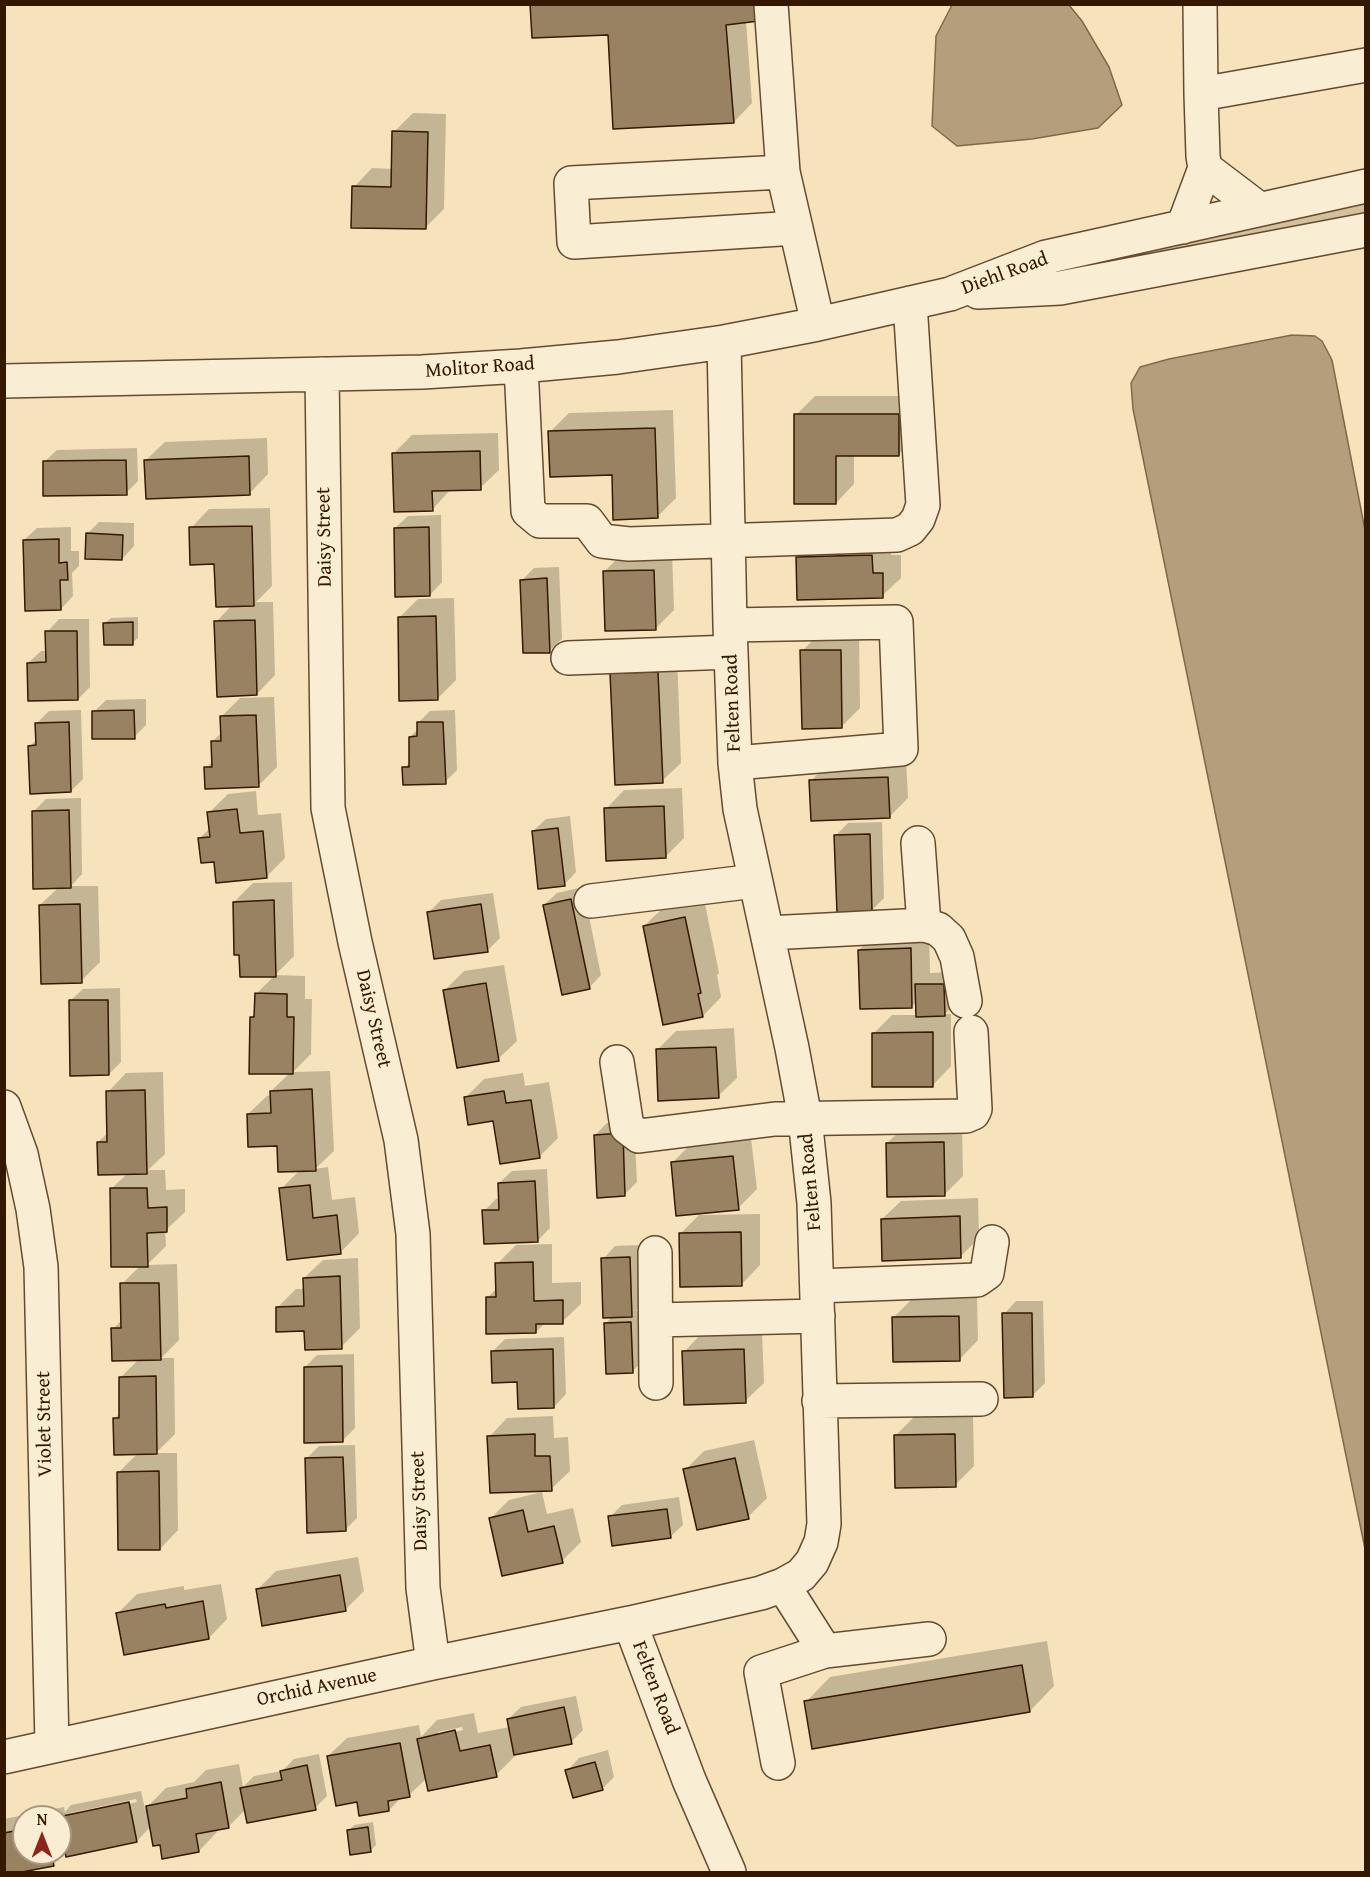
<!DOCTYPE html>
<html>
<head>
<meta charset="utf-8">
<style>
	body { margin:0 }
	#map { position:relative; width:1370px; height:1877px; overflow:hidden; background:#f6e3bb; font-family:"Gentium Book Plus",serif }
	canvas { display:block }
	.frame { position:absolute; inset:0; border:6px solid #341800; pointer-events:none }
	.north { position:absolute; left:12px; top:1805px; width:60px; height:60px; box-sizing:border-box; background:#f9edd3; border:2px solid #aa987f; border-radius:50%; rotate:0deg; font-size:16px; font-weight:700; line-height:24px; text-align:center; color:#341800 }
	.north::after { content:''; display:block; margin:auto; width:21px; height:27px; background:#8f2418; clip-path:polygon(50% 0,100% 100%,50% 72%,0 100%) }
</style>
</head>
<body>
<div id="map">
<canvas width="1370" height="1877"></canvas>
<div class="frame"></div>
<div class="north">N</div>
</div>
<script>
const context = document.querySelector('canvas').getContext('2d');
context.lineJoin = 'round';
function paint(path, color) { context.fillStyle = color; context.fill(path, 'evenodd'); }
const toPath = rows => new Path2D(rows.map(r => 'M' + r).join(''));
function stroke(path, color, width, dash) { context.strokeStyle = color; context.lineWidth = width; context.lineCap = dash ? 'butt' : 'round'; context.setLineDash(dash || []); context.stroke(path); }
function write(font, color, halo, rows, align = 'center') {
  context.font = font + ' "Gentium Book Plus",serif'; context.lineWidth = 4.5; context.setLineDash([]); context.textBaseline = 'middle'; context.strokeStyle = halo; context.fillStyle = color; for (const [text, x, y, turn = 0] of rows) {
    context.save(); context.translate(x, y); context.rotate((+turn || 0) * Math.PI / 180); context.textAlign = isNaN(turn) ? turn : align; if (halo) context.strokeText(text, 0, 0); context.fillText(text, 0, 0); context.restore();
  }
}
paint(toPath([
	[1365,198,1365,218,1056,274,1056,272]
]), '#d5c09b');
const water = toPath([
	[952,5,1069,5,1082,21,1109,67,1122,105,1098,128,1032,139,957,146,932,126,936,36,952,5],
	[1292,335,1315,336,1322,341,1332,360,1365,530,1365,1549,1133,409,1131,383,1140,367,1169,359,1292,335]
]);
paint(water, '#b49e7b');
stroke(water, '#81684a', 1.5);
paint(toPath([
	[746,21,752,103,734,122,609,34],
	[413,113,446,114,444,209,425,228,354,187,372,168,393,169,394,132],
	[815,396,917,396,917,436,898,455,854,455,854,484,836,503,796,415],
	[673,410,676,498,657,517,613,474,550,432,569,413],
	[498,433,499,470,480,488,451,489,432,510,394,453,412,435],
	[267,438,268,474,250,493,146,460,165,442],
	[137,448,138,481,126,493,44,462,57,450],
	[270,508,272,586,256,602,273,602,275,675,257,694,216,622,232,605,216,562,191,528,209,509],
	[441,515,442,582,430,595,395,528,408,516],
	[99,522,134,523,134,546,122,559,87,534],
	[71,527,71,551,79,551,79,566,72,573,73,596,61,609,24,540,37,528],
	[891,537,891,555,901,555,901,578,882,596,798,557,816,539],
	[672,552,674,610,655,629,604,572,623,553],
	[559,567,562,639,549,651,522,580,534,568],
	[454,598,456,680,437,699,399,618,418,599],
	[138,617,138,638,132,643,105,623,111,618],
	[59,619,89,619,90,687,78,699,28,663,41,651,47,651,47,632],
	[821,632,859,632,860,708,841,727,802,651],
	[677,654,681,763,662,781,612,674,631,655],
	[274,697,277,767,258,786,206,768,213,761,212,742,222,732,221,717,240,698],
	[146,699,146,725,134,737,94,712,106,700],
	[81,710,83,779,71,791,30,746,37,739,37,723,49,711],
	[455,710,457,770,445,782,404,768,411,761,410,737,418,729,418,723,430,711],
	[906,759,908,798,889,817,811,781,829,762],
	[682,788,684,838,666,856,606,809,624,790],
	[256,791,258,815,281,813,285,858,266,877,216,860,200,838,210,828,209,813,228,794],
	[81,798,82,874,71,886,98,886,100,962,81,981,40,905,59,887,33,812,46,799],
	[570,816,576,872,564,885,533,831,546,819],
	[882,822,884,898,872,910,835,836,848,823],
	[292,882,294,956,275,975,234,902,253,883],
	[583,887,601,975,589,988,544,905,557,893],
	[493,893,500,938,488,950,429,912,441,900],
	[704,899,719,973,717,975,721,997,703,1016,644,926,663,908],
	[929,930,930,973,956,972,957,1002,945,1014,951,1014,951,1066,933,1085,873,1034,892,1015,918,1015,917,1001,912,1006,859,950,878,932],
	[504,965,517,1041,498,1059,445,990,464,971],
	[275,975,305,976,305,999,312,999,311,1054,293,1072,330,1071,334,1151,315,1169,328,1167,332,1200,355,1197,359,1233,341,1252,281,1189,300,1170,278,1145,248,1114,267,1096,271,1095,271,1091,290,1073,251,1017,256,1013,256,994],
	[120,988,121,1062,109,1074,70,1001,83,989],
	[734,1028,737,1078,718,1096,657,1050,676,1031],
	[163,1072,165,1154,148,1170,165,1170,166,1190,185,1189,185,1212,165,1231,166,1246,147,1265,177,1264,179,1340,161,1358,174,1358,175,1434,156,1453,177,1453,178,1530,160,1549,118,1473,138,1453,115,1418,121,1412,120,1378,139,1359,113,1329,123,1319,122,1284,141,1265,111,1189,128,1173,98,1142,109,1132,108,1092,126,1073],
	[523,1073,525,1086,549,1082,558,1138,539,1157,495,1119,465,1098,484,1079],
	[634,1122,637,1182,625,1194,595,1135,607,1123],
	[962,1124,963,1176,944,1195,887,1143,906,1125],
	[751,1138,757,1189,738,1208,672,1163,691,1144],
	[547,1169,550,1228,538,1240,484,1211,496,1199,500,1198,499,1183,512,1171],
	[978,1198,979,1238,960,1257,882,1219,901,1201],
	[760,1214,760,1265,742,1284,680,1234,699,1215],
	[552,1244,552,1283,581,1282,581,1304,562,1322,545,1323,536,1332,487,1298,497,1288,497,1264,516,1245],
	[641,1245,643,1303,636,1311,643,1311,644,1359,632,1372,606,1323,613,1316,603,1259,615,1246],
	[358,1258,360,1328,341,1347,306,1329,277,1308,296,1289,304,1289,304,1278,323,1260],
	[977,1298,978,1340,960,1359,893,1318,912,1299],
	[1016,1301,1043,1301,1045,1383,1032,1396,1004,1314],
	[762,1331,764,1383,745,1401,684,1352,702,1333],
	[564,1337,566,1394,554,1407,519,1380,493,1351,505,1339],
	[354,1354,355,1428,342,1441,305,1367,317,1355],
	[553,1416,554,1438,568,1437,570,1471,551,1489,489,1437,507,1418],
	[973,1416,974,1466,955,1485,895,1436,914,1417],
	[754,1440,767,1498,748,1517,685,1470,704,1451],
	[355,1445,357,1518,345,1530,306,1459,319,1446],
	[542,1492,547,1514,573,1508,581,1542,562,1561,490,1519,509,1500],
	[679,1497,683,1525,670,1537,610,1517,622,1505],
	[358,1557,364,1591,345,1610,257,1590,276,1571],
	[221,1584,227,1619,209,1638,118,1613,137,1594,184,1586,184,1590],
	[1047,1641,1054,1686,1030,1711,806,1702,830,1677],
	[576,1696,583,1730,571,1742,514,1754,515,1756,496,1775,427,1778,409,1795,402,1797,389,1810,358,1801,328,1756,347,1738,419,1725,421,1737,437,1720,474,1713,478,1733,510,1727,508,1719,521,1707],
	[462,1727,463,1730,438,1736,438,1732],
	[608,1750,614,1777,602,1789,567,1771,579,1758],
	[319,1754,327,1796,315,1808,246,1809,229,1826,217,1829,217,1832,199,1851,161,1843,151,1826,137,1841,66,1852,53,1865,37,1868,32,1872,4,1872,4,1819,64,1807,65,1812,71,1805,141,1791,145,1809,166,1788,194,1782,206,1770,239,1764,243,1787,254,1776,282,1771,294,1759],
	[136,1799,137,1802,71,1816,71,1813],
	[24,1817,60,1817,60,1853,24,1853],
	[373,1822,376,1845,370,1851,348,1831,354,1825]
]), '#0003');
const building = toPath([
	[530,4,758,4,759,21,726,25,734,123,613,129,608,35,532,38,530,4],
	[392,131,428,132,426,229,351,228,352,186,391,187,392,131],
	[794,414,899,414,899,456,836,456,836,504,794,504,794,414],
	[655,428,658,518,613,520,612,475,550,477,548,431,655,428],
	[480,451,481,490,432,491,433,511,394,512,392,453,480,451],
	[249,456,250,495,146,499,144,460,249,456],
	[126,460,127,495,43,496,43,461,126,460],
	[252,526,254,606,216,607,214,564,190,565,189,527,252,526],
	[429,527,430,596,395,597,394,528,429,527],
	[86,533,123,535,122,560,85,559,86,533],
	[59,539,59,563,67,562,68,580,60,580,61,610,25,611,23,540,59,539],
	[872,555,873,573,883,573,883,598,797,600,796,557,872,555],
	[654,570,656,630,605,631,603,571,654,570],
	[547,578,550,653,523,653,520,580,547,578],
	[436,616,438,700,399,701,398,617,436,616],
	[255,620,257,695,217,697,214,621,255,620],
	[133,622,133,645,104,645,103,623,133,622],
	[45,631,77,631,78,700,28,701,27,663,46,662,45,631],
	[800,650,841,650,842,728,802,729,800,650],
	[658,672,663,783,615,785,610,673,658,672],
	[134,710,135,739,92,739,92,711,134,710],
	[256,715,259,787,205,789,204,767,212,767,211,741,221,741,220,716,256,715],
	[69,722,71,792,30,794,28,746,36,745,35,723,69,722],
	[417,722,443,722,446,784,403,785,402,767,409,767,409,737,417,736,417,722],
	[888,777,890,818,811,821,809,780,888,777],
	[664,806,666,858,606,861,604,808,664,806],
	[237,809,240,833,263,831,267,878,216,883,214,862,201,863,198,838,210,837,207,812,237,809],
	[69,810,71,888,33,889,32,811,69,810],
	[558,828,565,886,538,889,532,831,558,828],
	[870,834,872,911,837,913,834,835,870,834],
	[571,899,590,989,562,995,543,905,571,899],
	[274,900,276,977,240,977,239,955,234,955,233,902,274,900],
	[80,904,82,983,41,984,39,905,80,904],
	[481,904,488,952,434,959,427,912,481,904],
	[685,917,701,993,698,994,703,1017,663,1025,643,926,685,917],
	[911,948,912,1008,860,1009,858,950,911,948],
	[486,983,499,1061,457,1068,443,990,486,983],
	[915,984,944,984,945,1016,916,1017,915,984],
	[255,993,287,994,287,1017,294,1017,293,1074,249,1074,250,1017,254,1017,255,993],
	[69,1000,108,1000,109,1075,70,1076,69,1000],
	[933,1032,933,1087,872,1087,872,1033,933,1032],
	[716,1047,719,1098,658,1101,656,1049,716,1047],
	[312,1089,316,1171,278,1172,277,1146,248,1147,247,1114,271,1113,270,1091,312,1089],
	[145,1090,147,1174,98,1175,97,1142,107,1142,106,1091,145,1090],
	[504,1091,506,1103,531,1100,540,1158,500,1164,493,1121,468,1125,464,1097,504,1091],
	[623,1133,625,1196,597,1198,594,1135,623,1133],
	[944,1142,945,1196,887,1197,886,1143,944,1142],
	[733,1156,739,1210,676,1216,671,1162,733,1156],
	[535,1181,538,1242,484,1244,482,1210,499,1210,498,1183,535,1181],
	[310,1185,313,1218,337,1215,341,1254,287,1260,279,1188,310,1185],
	[110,1188,147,1188,148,1208,167,1207,167,1232,147,1233,148,1267,111,1267,110,1188],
	[960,1216,961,1258,882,1261,881,1219,960,1216],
	[741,1232,742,1286,680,1287,679,1233,741,1232],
	[630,1257,632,1317,603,1318,601,1258,630,1257],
	[533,1262,534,1301,563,1300,563,1324,536,1324,536,1333,486,1334,486,1297,496,1297,495,1263,533,1262],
	[340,1276,342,1349,305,1350,304,1331,276,1332,276,1307,304,1306,303,1278,340,1276],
	[120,1283,159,1283,161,1360,112,1361,111,1328,121,1328,120,1283],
	[1002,1313,1032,1313,1033,1397,1004,1398,1002,1313],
	[959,1316,960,1361,893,1362,892,1317,959,1316],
	[631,1322,633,1373,606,1374,604,1323,631,1322],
	[553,1349,554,1408,518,1409,517,1382,492,1383,491,1351,553,1349],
	[744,1349,746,1403,684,1405,682,1351,744,1349],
	[342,1366,343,1442,304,1443,304,1367,342,1366],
	[156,1376,157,1454,114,1455,113,1418,119,1418,119,1377,156,1376],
	[535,1434,535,1456,550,1456,552,1491,490,1493,487,1436,535,1434],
	[955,1434,956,1487,895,1488,894,1435,955,1434],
	[343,1457,346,1531,307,1533,305,1458,343,1457],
	[735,1458,749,1519,697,1530,683,1469,735,1458],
	[159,1471,160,1550,118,1550,117,1472,159,1471],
	[667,1509,671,1538,612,1546,608,1516,667,1509],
	[523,1510,528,1532,554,1526,563,1563,502,1576,489,1518,523,1510],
	[340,1575,346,1611,262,1626,256,1589,340,1575],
	[203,1601,209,1639,124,1655,116,1613,165,1604,166,1608,203,1601],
	[1022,1665,1030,1712,812,1749,804,1701,1022,1665],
	[564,1707,572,1744,514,1755,507,1719,564,1707],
	[455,1730,460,1751,490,1745,497,1777,428,1791,417,1739,455,1730],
	[400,1743,410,1797,388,1801,389,1811,359,1816,357,1802,336,1806,327,1756,400,1743],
	[595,1762,603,1790,573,1798,565,1770,595,1762],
	[307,1765,316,1810,247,1823,240,1788,282,1780,280,1771,307,1765],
	[221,1782,229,1828,196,1834,199,1852,162,1859,160,1845,153,1846,146,1806,187,1798,186,1789,221,1782],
	[129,1802,137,1842,66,1857,60,1829,60,1817,58,1817,129,1802],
	[368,1827,371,1852,350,1855,347,1830,368,1827],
	[24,1829,24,1853,51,1853,54,1866,22,1872,4,1872,4,1833,24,1829]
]);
paint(building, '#998261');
stroke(building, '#341800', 1.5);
const minor = toPath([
	[771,4,783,172,818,324],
	[1201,94,1366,65],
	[1205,168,1259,209],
	[783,172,571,183,574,242,796,228],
	[1183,227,1205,168,1203,156,1201,94,1200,4],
	[978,292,1060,288,1366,230],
	[521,366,528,511,540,521,587,521,602,541,629,544,897,535,910,529,918,519,923,505,910,303],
	[322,374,328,808,355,942,401,1140,413,1234,423,1588,433,1663],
	[4,381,422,372,521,366,618,357,724,342,818,324,950,294,1046,257,1366,186],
	[730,625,896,622,901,749,735,763],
	[568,658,731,652],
	[918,843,924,925],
	[591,901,755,881],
	[768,933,924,925,938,929,949,939,957,957,965,1001],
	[617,1062,627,1127,639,1136,775,1119,966,1116,973,1113,975,1109,971,1032],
	[4,1107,21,1154,33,1209,41,1267,52,1745],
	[655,1253,656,1383],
	[817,1286,977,1280,987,1273,992,1242],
	[656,1320,818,1316],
	[819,1401,981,1399],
	[783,1585,825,1651,929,1639],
	[630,1623,689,1780,729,1872],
	[4,1757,433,1663,630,1623,761,1593,783,1585,801,1575,812,1562,821,1542,824,1524,814,1203,805,1118,792,1048,740,809,735,763,730,625,724,342],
	[778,1763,761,1672,825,1651]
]);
stroke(minor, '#644b2f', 36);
stroke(minor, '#f9edd3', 33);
write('20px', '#341800', '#f9edd3', [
	["Diehl Road",1005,274,-20],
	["Molitor Road",480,368,-4],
	["Daisy Street",325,537,-91],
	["Felten Road",733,703,-92],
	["Daisy Street",373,1019,77],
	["Felten Road",811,1182,-95],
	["Violet Street",45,1424,-91],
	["Daisy Street",420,1501,-92],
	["Orchid Avenue",317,1688,-12],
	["Felten Road",655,1688,69]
]);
</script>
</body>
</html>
